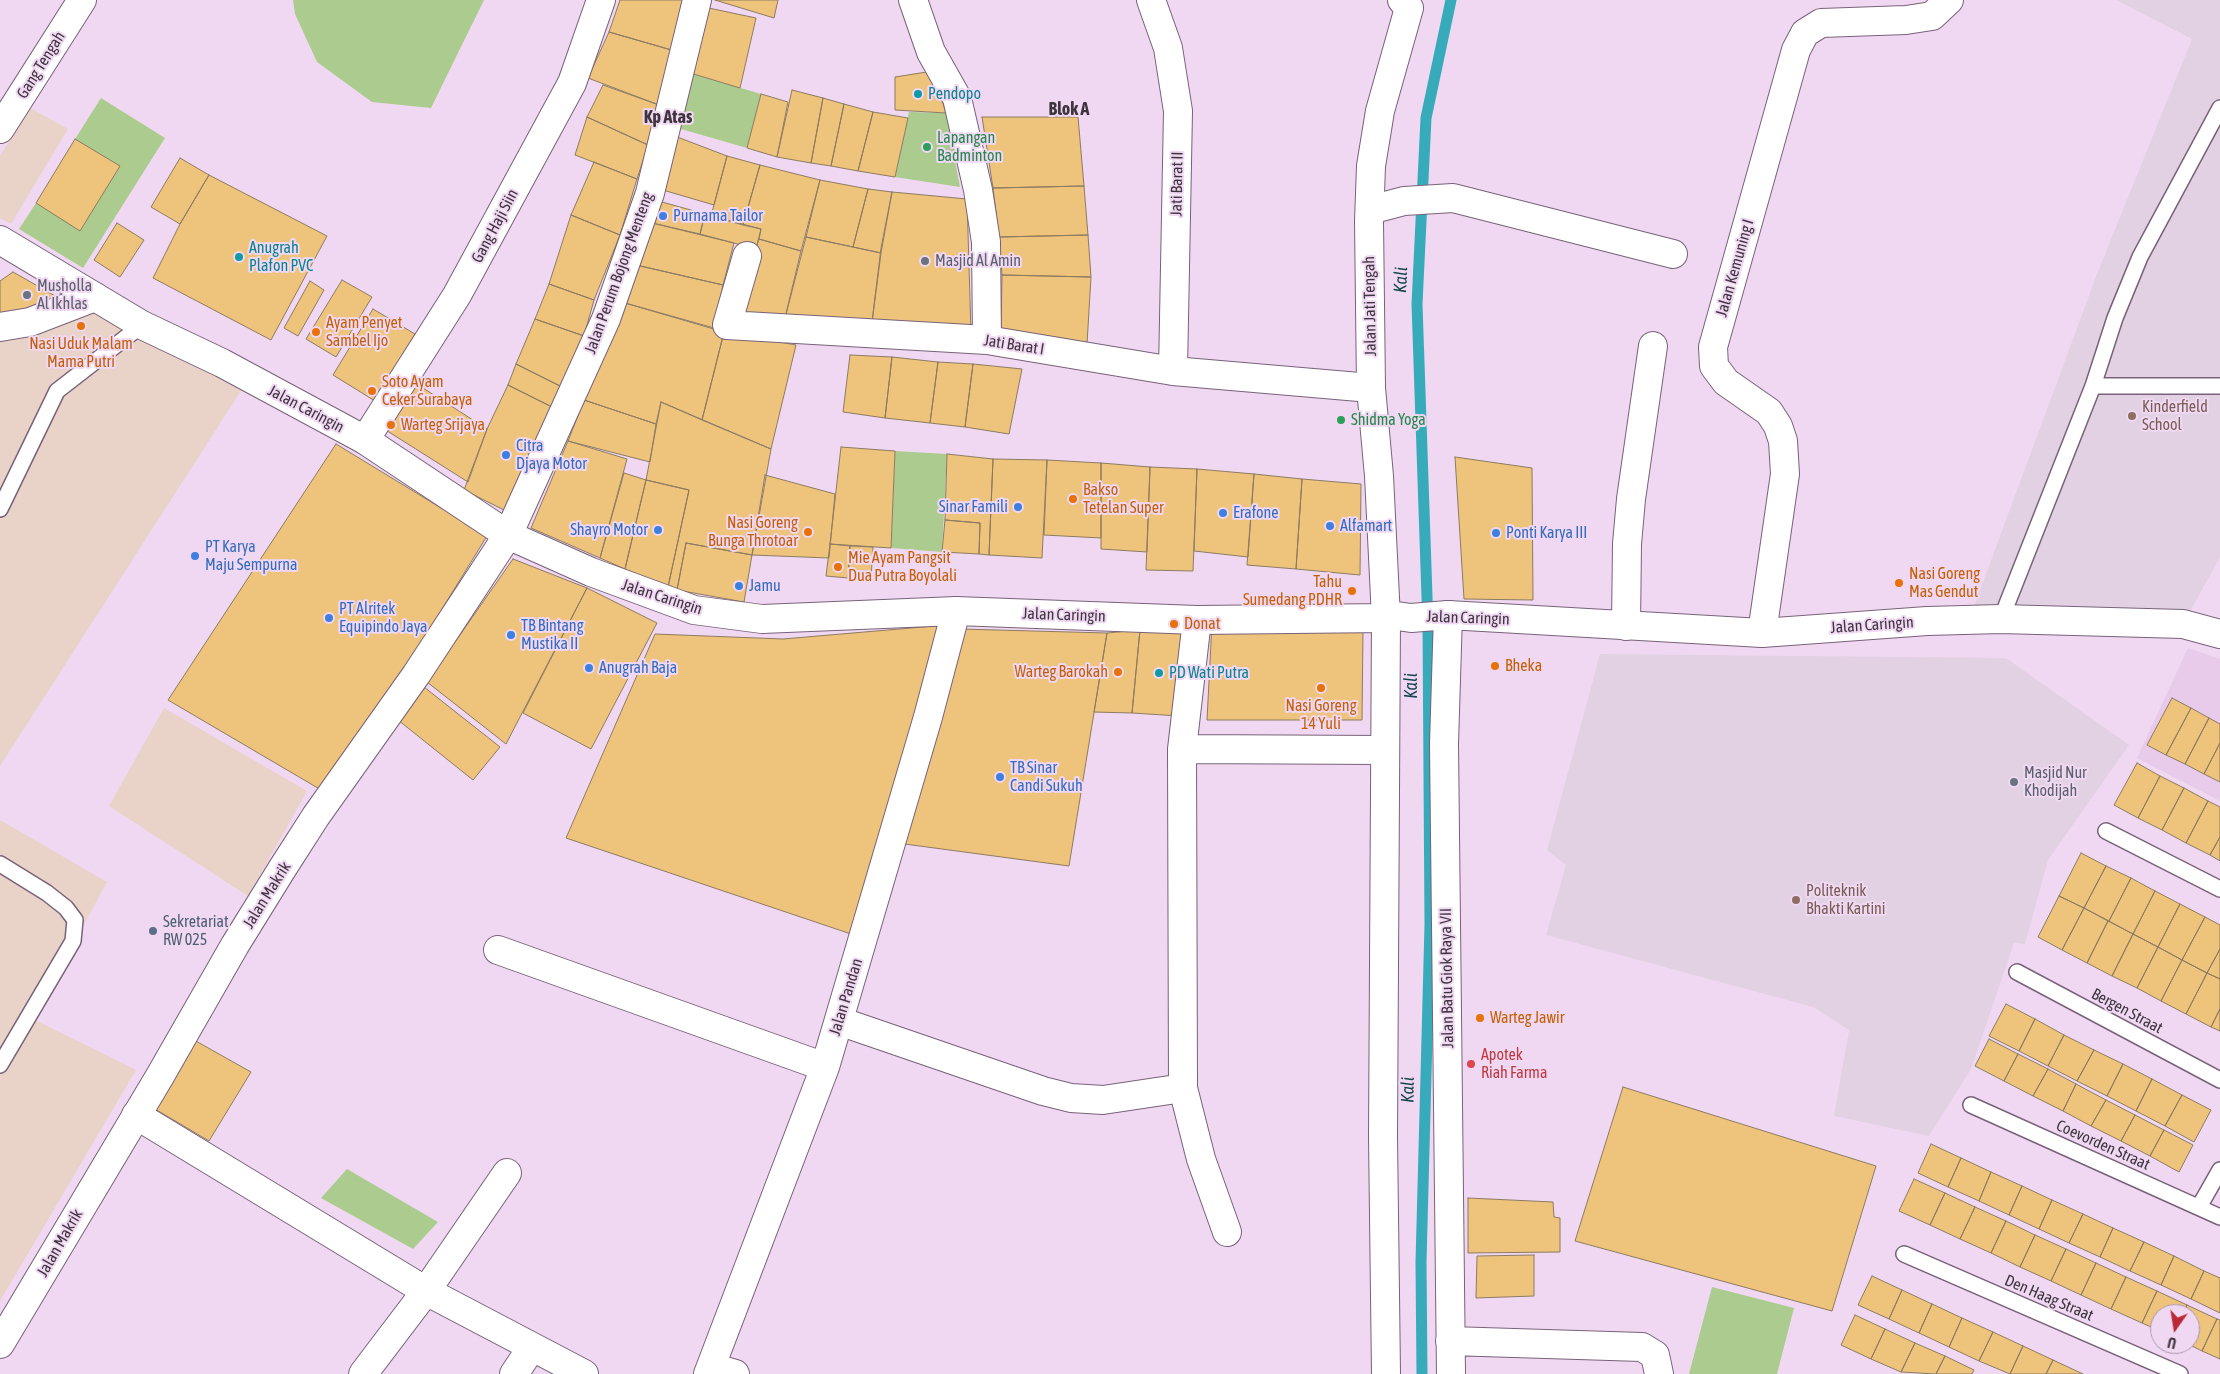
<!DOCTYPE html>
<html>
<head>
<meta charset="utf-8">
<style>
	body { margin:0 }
	#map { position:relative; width:2220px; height:1374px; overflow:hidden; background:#f0d8f2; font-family:"Asap Condensed",sans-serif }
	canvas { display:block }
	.north { position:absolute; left:2150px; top:1304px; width:50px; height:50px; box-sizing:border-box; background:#f0d8f2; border:1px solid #a997aa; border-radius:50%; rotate:193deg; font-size:14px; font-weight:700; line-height:20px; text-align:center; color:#3e353f }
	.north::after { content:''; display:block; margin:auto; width:18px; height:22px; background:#ba2936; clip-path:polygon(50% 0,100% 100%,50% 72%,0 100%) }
</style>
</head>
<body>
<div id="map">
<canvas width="2220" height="1374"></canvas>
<div class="north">U</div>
</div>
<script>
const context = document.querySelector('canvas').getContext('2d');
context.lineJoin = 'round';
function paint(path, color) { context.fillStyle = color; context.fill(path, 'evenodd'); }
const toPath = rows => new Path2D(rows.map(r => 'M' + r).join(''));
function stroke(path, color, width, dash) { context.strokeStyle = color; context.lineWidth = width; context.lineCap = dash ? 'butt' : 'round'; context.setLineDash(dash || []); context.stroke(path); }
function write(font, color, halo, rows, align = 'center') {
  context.font = font + ' "Asap Condensed",sans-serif'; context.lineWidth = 4; context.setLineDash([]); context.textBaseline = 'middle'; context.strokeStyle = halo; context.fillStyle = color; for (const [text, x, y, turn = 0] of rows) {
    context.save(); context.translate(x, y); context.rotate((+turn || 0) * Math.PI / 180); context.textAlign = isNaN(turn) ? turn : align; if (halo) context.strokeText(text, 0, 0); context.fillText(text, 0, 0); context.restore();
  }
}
paint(toPath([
	[2188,648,2220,659,2220,801,2137,758]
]), '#e8caea');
paint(toPath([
	[30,108,68,129,11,224,0,218,0,156],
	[95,297,244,386,0,766,0,328],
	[164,708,307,791,248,896,109,806],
	[0,820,107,882,33,1019,136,1070,0,1301]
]), '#e9d2c7');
paint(toPath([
	[2116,0,2220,0,2220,557,2183,624,1969,620,2097,274,2192,39],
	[1600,654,2006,658,2129,745,2048,860,2025,944,2014,943,1971,1069,1929,1136,1834,1116,1849,1030,1813,1007,1546,935,1566,865,1547,850]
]), '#e2d1e2');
paint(toPath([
	[293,0,484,0,431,108,372,102,317,62,295,14],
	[680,70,761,94,747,148,667,125],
	[101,98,165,138,83,268,19,229,36,203,80,230,119,167,75,139],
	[909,112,946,113,960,187,895,177],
	[895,451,947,454,942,552,891,548],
	[347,1169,438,1222,413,1249,321,1198],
	[1712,1287,1794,1308,1777,1374,1689,1374]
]), '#abcc8e');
stroke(toPath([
	[1422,1374,1421,1262,1430,925,1428,626,1417,304,1426,118,1451,0]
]), '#38abbb', 11);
const building = toPath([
	[620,0,687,0,675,51,609,32,620,0],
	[715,0,778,0,774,18,715,0],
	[704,7,756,18,740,88,687,72,704,7],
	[609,32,675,51,659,105,588,78,609,32],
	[933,71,946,113,895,110,895,77,933,71],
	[603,85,659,105,648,145,587,117,603,85],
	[792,90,823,98,811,163,777,157,792,90],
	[761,94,788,102,777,157,747,148,761,94],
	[823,98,844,104,831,166,811,163,823,98],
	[844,104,873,112,858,171,831,166,844,104],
	[873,112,908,118,895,177,858,171,873,112],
	[587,117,648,145,637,179,575,155,587,117],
	[982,117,1078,117,1084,186,993,188,982,117],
	[672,135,727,156,714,205,656,188,672,135],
	[75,139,120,166,80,231,36,203,75,139],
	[727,156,760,165,743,225,711,216,727,156],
	[180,158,209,175,180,224,151,207,180,158],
	[594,162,637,179,620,235,571,215,594,162],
	[760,165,820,180,801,251,759,239,761,229,743,225,760,165],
	[209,175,327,236,271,340,153,278,180,224,209,175],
	[820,180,868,189,853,247,806,237,820,180],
	[1084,186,1088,235,999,237,993,188,1084,186],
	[868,189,892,192,881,253,853,247,868,189],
	[892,192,967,199,971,333,872,322,881,248,892,192],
	[655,200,705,214,700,234,648,222,655,200],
	[705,214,761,229,756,249,700,234,705,214],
	[571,215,620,235,594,300,549,284,571,215],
	[648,222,734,243,723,285,636,265,648,222],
	[117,223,144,240,120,277,94,260,117,223],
	[1088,235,1091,277,1002,275,999,237,1088,235],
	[806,237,881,253,872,322,784,322,806,237],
	[759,239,801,251,784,322,733,320,759,239],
	[636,265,723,285,714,328,625,303,636,265],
	[13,272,50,293,59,298,0,320,0,281,13,272],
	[1002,275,1091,277,1087,344,1001,333,1002,275],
	[342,280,372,297,336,357,306,339,342,280],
	[310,281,324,290,298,336,284,328,310,281],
	[549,284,594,300,584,336,535,319,549,284],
	[625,303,724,332,702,420,661,402,656,424,584,400,625,303],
	[373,309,415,334,375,401,333,375,373,309],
	[535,319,584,336,564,388,516,364,535,319],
	[724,332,796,345,771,449,702,420,724,332],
	[850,355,892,357,885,418,843,412,850,355],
	[892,357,938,362,930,423,885,418,892,357],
	[938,362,973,364,965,427,930,423,938,362],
	[516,364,564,388,554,408,508,385,516,364],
	[973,364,1022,369,1009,434,965,427,973,364],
	[409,379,487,429,468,482,381,427,409,379],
	[508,385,554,408,510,513,464,490,487,429,508,385],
	[584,400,656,424,650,462,568,441,584,400],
	[661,402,771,449,752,555,686,543,677,590,668,587,689,490,646,480,661,402],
	[568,441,627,459,600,558,531,528,568,441],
	[336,444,487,536,328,794,168,700,336,444],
	[841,447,895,451,891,548,830,544,841,447],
	[947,454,993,459,989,555,979,554,980,523,945,520,947,454],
	[1455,457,1532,468,1533,600,1464,599,1455,457],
	[993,459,1047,460,1042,558,989,555,993,459],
	[1047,460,1101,463,1101,538,1044,535,1047,460],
	[1101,463,1150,467,1147,552,1101,549,1101,463],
	[1150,467,1197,469,1193,571,1146,570,1150,467],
	[1197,469,1254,474,1248,557,1194,551,1197,469],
	[624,473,646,480,625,569,600,558,624,473],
	[1254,474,1302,479,1296,569,1247,565,1254,474],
	[765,475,835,494,829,558,752,555,765,475],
	[1302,479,1361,484,1360,575,1296,569,1302,479],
	[646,480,689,490,668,587,625,569,646,480],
	[945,520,980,523,979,554,942,552,945,520],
	[686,543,752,555,744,602,677,590,686,543],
	[830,544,850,546,848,578,826,576,830,544],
	[850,546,873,547,871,579,848,578,850,546],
	[513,559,587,588,506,744,427,682,513,559],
	[587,588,657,623,591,749,523,713,587,588],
	[1212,623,1363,631,1362,720,1207,720,1212,623],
	[946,625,860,937,566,838,655,634,783,639,946,625],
	[960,629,1107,633,1069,866,897,843,960,629],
	[1140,630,1132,713,1094,712,1107,633,1140,630],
	[1140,630,1184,632,1179,716,1132,713,1140,630],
	[424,687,500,747,473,780,398,720,424,687],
	[2172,698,2191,708,2166,755,2147,745,2172,698],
	[2191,708,2209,718,2185,764,2166,755,2191,708],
	[2209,718,2220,724,2220,743,2204,774,2185,764,2209,718],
	[2220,743,2220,782,2204,774,2220,743],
	[2137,763,2160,776,2138,818,2114,805,2137,763],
	[2160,776,2184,788,2162,830,2138,818,2160,776],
	[2184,788,2208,801,2186,843,2162,830,2184,788],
	[2208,801,2220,807,2220,837,2210,855,2186,843,2208,801],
	[2220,837,2220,861,2210,855,2220,837],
	[2081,853,2106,866,2084,908,2059,896,2081,853],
	[2106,866,2131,878,2109,921,2084,908,2106,866],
	[2131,878,2155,891,2133,934,2109,921,2131,878],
	[2155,891,2180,904,2158,947,2133,934,2155,891],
	[2059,896,2084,908,2062,950,2038,937,2059,896],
	[2180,904,2205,917,2182,960,2158,947,2180,904],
	[2084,908,2108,921,2087,963,2062,950,2084,908],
	[2205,917,2220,925,2220,949,2207,973,2182,960,2205,917],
	[2108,921,2133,934,2112,976,2087,963,2108,921],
	[2133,934,2158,947,2137,988,2112,976,2133,934],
	[2158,947,2182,960,2161,1001,2137,988,2158,947],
	[2220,949,2220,979,2207,973,2220,949],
	[2182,960,2207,973,2186,1014,2161,1001,2182,960],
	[2207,973,2220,979,2220,1009,2211,1027,2186,1014,2207,973],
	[2006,1004,2035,1019,2019,1051,1989,1036,2006,1004],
	[2220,1009,2220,1031,2211,1027,2220,1009],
	[2035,1019,2064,1035,2048,1066,2019,1051,2035,1019],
	[2064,1035,2094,1050,2077,1081,2048,1066,2064,1035],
	[1989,1039,2018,1054,2004,1081,1975,1066,1989,1039],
	[194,1040,251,1072,209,1141,155,1109,194,1040],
	[2094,1050,2123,1064,2107,1096,2077,1081,2094,1050],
	[2018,1054,2048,1069,2033,1096,2004,1081,2018,1054],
	[2123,1064,2152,1079,2136,1111,2107,1096,2123,1064],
	[2048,1069,2076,1084,2063,1111,2033,1096,2048,1069],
	[2152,1079,2182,1095,2165,1126,2136,1111,2152,1079],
	[2076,1084,2106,1100,2091,1126,2063,1111,2076,1084],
	[1623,1087,1876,1166,1832,1311,1575,1241,1623,1087],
	[2182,1095,2211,1110,2194,1142,2165,1126,2182,1095],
	[2106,1100,2135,1115,2121,1141,2091,1126,2106,1100],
	[2135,1115,2164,1130,2150,1156,2121,1141,2135,1115],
	[2164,1130,2193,1145,2179,1172,2150,1156,2164,1130],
	[1931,1144,1961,1158,1948,1187,1918,1173,1931,1144],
	[1961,1158,1991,1172,1979,1201,1948,1187,1961,1158],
	[1991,1172,2022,1186,2009,1215,1979,1201,1991,1172],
	[1914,1179,1945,1193,1930,1225,1899,1211,1914,1179],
	[2022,1186,2052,1200,2039,1229,2009,1215,2022,1186],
	[1945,1193,1975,1207,1960,1239,1930,1225,1945,1193],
	[1468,1198,1553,1202,1554,1217,1560,1218,1560,1252,1468,1253,1468,1198],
	[2052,1200,2083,1214,2069,1243,2039,1229,2052,1200],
	[1975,1207,2006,1221,1991,1253,1960,1239,1975,1207],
	[2083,1214,2113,1228,2100,1257,2069,1243,2083,1214],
	[2006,1221,2035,1235,2020,1267,1991,1253,2006,1221],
	[2113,1228,2144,1242,2130,1271,2100,1257,2113,1228],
	[2035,1235,2066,1249,2051,1281,2020,1267,2035,1235],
	[2144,1242,2174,1256,2161,1285,2130,1271,2144,1242],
	[2066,1249,2096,1263,2081,1295,2051,1281,2066,1249],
	[1534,1255,1534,1296,1476,1298,1477,1256,1534,1255],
	[2174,1256,2204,1271,2191,1299,2161,1285,2174,1256],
	[2096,1263,2126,1277,2111,1309,2081,1295,2096,1263],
	[2204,1271,2220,1278,2220,1313,2191,1299,2204,1271],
	[1872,1276,1902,1290,1889,1319,1858,1305,1872,1276],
	[2126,1277,2157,1291,2142,1323,2111,1309,2126,1277],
	[1902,1290,1932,1304,1919,1333,1889,1319,1902,1290],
	[2157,1291,2187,1305,2183,1314,2160,1314,2160,1331,2142,1323,2157,1291],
	[1932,1304,1962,1318,1949,1347,1919,1333,1932,1304],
	[2187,1305,2217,1319,2202,1351,2188,1344,2190,1344,2190,1314,2183,1314,2187,1305],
	[1855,1315,1885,1329,1871,1359,1841,1345,1855,1315],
	[1962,1318,1993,1332,1979,1361,1949,1347,1962,1318],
	[2217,1319,2220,1320,2220,1359,2202,1351,2217,1319],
	[1885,1329,1915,1343,1901,1372,1871,1359,1885,1329],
	[1993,1332,2023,1346,2010,1374,1979,1361,1993,1332],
	[1915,1343,1945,1356,1936,1374,1901,1372,1915,1343],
	[2023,1346,2053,1360,2046,1374,2010,1374,2023,1346],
	[1945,1356,1974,1370,1972,1374,1936,1374,1945,1356],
	[2053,1360,2083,1374,2046,1374,2053,1360]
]);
paint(building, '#eec37c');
stroke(building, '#8c7b60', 1);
const lane = toPath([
	[2093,386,2220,386],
	[0,509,57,391,142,325],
	[2001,619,2093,386,2115,318,2140,257,2220,108],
	[2106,831,2220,889],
	[0,864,47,893,66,908,75,920,73,941,0,1065],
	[2017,972,2220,1080],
	[1971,1105,2220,1217],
	[2199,1207,2220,1170],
	[1904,1254,2180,1374]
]);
const street = toPath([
	[913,0,931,52,957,98,978,190,986,242,987,340],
	[1151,0,1168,48,1178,111,1173,371],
	[0,129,82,0],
	[1370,210,1404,201,1453,198,1673,254],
	[747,256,727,325,987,340,1173,371,1371,388],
	[0,327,30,322,95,297],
	[365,440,457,295,572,83,601,0],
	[508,535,606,319,650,193,697,0],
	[1448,615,1444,744,1451,1374],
	[1197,620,1182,749,1183,1088,1201,1159,1227,1232],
	[1626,626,1627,544,1631,499,1653,346],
	[1762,633,1785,474,1783,441,1778,426,1769,412,1726,382,1714,366,1713,347,1796,50,1805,33,1821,23,1906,20,1932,16,1949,0],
	[1182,749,1384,750],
	[498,950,825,1067],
	[839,1021,1043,1091,1071,1098,1103,1100,1183,1088],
	[136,1115,426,1291,584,1374],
	[1450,1341,1642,1347,1655,1355,1659,1374],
	[711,1367,735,1374],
	[363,1374,426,1291,507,1173],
	[514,1374,532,1347],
	[708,1374,825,1067,928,717,956,611],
	[1386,1374,1383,1136,1386,618]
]);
const secondary = toPath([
	[0,240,142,325,222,363,365,440,508,535,591,572,694,610,762,619,956,611,1197,620,1386,618,1397,616,1411,618,1448,615,1762,633,1927,621,2001,619,2183,624,2220,634],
	[1386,618,1379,476,1371,388,1369,221,1371,166,1380,111,1409,8,1402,0],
	[0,1344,160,1076,235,945,282,869,316,816,416,675,508,535]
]);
stroke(lane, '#786279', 18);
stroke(street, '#786279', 30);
stroke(secondary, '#786279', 30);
stroke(lane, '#fff', 15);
stroke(street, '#fff', 28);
stroke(secondary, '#fff', 28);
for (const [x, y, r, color] of [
	[918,94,5,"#0f9aa8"],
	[927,147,5,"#2e9e5b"],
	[663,216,5,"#3f7fe0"],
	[239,257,5,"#0f9aa8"],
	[925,261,5,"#6b7280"],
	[27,295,5,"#6b7280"],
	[81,326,5,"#e8710a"],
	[316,332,5,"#e8710a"],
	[372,391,5,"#e8710a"],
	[2132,416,5,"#8d6e63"],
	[1341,420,5,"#2e9e5b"],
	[391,425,5,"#e8710a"],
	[506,455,5,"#3f7fe0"],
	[1073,499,5,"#e8710a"],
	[1018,507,5,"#3f7fe0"],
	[1223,513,5,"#3f7fe0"],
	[1330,526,5,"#3f7fe0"],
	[658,530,5,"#3f7fe0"],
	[808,532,5,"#e8710a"],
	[1496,533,5,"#3f7fe0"],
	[195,556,5,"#3f7fe0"],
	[838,567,5,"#e8710a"],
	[1899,583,5,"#e8710a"],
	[739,586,5,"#3f7fe0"],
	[1352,591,5,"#e8710a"],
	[329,618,5,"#3f7fe0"],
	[1174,624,5,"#e8710a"],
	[511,635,5,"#3f7fe0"],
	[1495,666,5,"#e8710a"],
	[589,668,5,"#3f7fe0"],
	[1118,672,5,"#e8710a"],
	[1159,673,5,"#0f9aa8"],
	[1321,688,5,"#e8710a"],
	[1000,777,5,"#3f7fe0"],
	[2014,782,5,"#6b7280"],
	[1796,900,5,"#8d6e63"],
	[153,931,5,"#5c6f8a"],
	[1480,1018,5,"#e8710a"],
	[1471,1064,5,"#e0444e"]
]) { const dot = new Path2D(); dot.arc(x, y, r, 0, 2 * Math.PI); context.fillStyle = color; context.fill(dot); stroke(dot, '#f0d8f2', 2); }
write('16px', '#3e353f', '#f0d8f2', [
	["Gang Tengah",41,65,-58],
	["Jati Barat II",1177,184,-89],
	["Gang Haji Siin",495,226,-62],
	["Jalan Kemuning I",1735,268,-74],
	["Jalan Perum Bojong Menteng",619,273,-70],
	["Jalan Jati Tengah",1370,306,-91],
	["Jati Barat I",1014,345,9],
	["Jalan Caringin",306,409,28],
	["Jalan Caringin",662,597,18],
	["Jalan Caringin",1064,615,2],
	["Jalan Caringin",1468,618,2],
	["Jalan Caringin",1872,625,-4],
	["Jalan Makrik",267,895,-58],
	["Jalan Batu Giok Raya VII",1447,978,-91],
	["Jalan Pandan",846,997,-73],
	["Bergen Straat",2127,1011,28],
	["Coevorden Straat",2103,1145,24],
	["Jalan Makrik",60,1243,-60],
	["Den Haag Straat",2049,1298,23]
]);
write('16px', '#0d838f', '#f0d8f2', [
	["Pendopo",928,94],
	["Anugrah",249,248],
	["Plafon PVC",249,266],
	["PD Wati Putra",1169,673]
], 'left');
write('16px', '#27864d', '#f0d8f2', [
	["Lapangan",937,138],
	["Badminton",937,156],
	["Shidma Yoga",1351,420]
], 'left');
write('16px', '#366cbe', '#f0d8f2', [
	["Purnama Tailor",673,216],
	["Citra",516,446],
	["Djaya Motor",516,464],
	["Sinar Famili",1008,507,"right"],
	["Erafone",1233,513],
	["Alfamart",1340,526],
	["Shayro Motor",648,530,"right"],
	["Ponti Karya III",1506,533],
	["PT Karya",205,547],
	["Maju Sempurna",205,565],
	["Jamu",749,586],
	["PT Alritek",339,609],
	["Equipindo Jaya",339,627],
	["TB Bintang",521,626],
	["Mustika II",521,644],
	["Anugrah Baja",599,668],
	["TB Sinar",1010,768],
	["Candi Sukuh",1010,786]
], 'left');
write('16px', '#5b616d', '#f0d8f2', [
	["Masjid Al Amin",935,261],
	["Musholla",37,286],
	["Al Ikhlas",37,304],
	["Masjid Nur",2024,773],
	["Khodijah",2024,791]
], 'left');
write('16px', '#c56008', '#f0d8f2', [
	["Ayam Penyet",326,323],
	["Sambel Ijo",326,341],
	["Nasi Uduk Malam",81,344,"center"],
	["Mama Putri",81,362,"center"],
	["Soto Ayam",382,382],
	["Ceker Surabaya",382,400],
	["Warteg Srijaya",401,425],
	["Bakso",1083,490],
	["Tetelan Super",1083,508],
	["Nasi Goreng",798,523,"right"],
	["Bunga Throtoar",798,541,"right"],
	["Mie Ayam Pangsit",848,558],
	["Dua Putra Boyolali",848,576],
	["Nasi Goreng",1909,574],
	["Mas Gendut",1909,592],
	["Tahu",1342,582,"right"],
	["Sumedang PDHR",1342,600,"right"],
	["Donat",1184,624],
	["Bheka",1505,666],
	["Warteg Barokah",1108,672,"right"],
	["Nasi Goreng",1321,706,"center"],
	["14 Yuli",1321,724,"center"],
	["Warteg Jawir",1490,1018]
], 'left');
write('16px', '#785e54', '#f0d8f2', [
	["Kinderfield",2142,407],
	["School",2142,425],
	["Politeknik",1806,891],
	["Bhakti Kartini",1806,909]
], 'left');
write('16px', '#4e5e75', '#f0d8f2', [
	["Sekretariat",163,922],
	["RW 025",163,940]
], 'left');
write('16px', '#be3a42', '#f0d8f2', [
	["Apotek",1481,1055],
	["Riah Farma",1481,1073]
], 'left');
write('bold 18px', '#3e353f', '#f0d8f2', [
	["Blok A",1069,109],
	["Kp Atas",668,117]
]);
write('italic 18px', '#14464d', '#f0d8f2', [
	["Kali",1401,280,-87],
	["Kali",1411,686,-90],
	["Kali",1408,1090,-89]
]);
</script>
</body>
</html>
